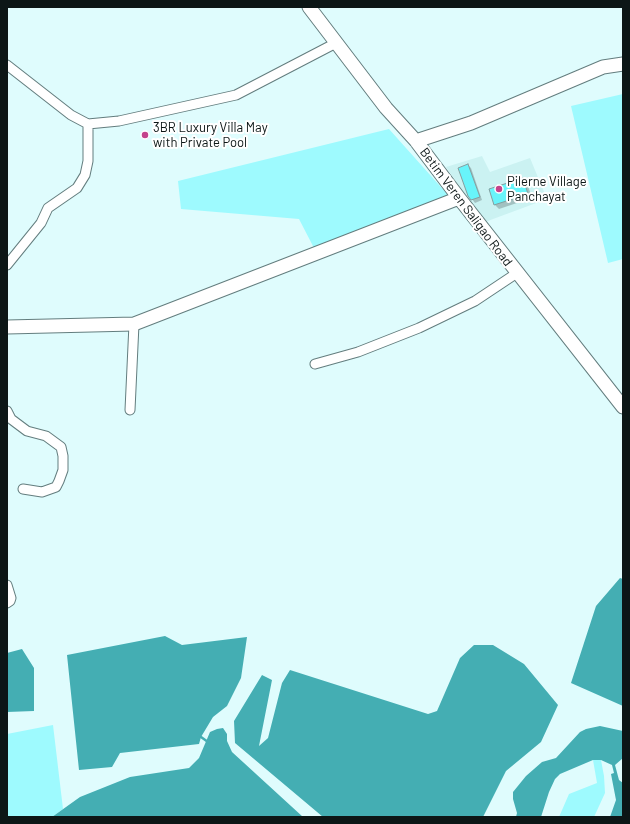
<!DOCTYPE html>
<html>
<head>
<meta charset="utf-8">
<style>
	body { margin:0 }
	#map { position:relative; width:630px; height:824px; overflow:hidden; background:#dffcfd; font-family:Barlow,sans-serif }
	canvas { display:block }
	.frame { position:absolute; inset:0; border:8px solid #0c1616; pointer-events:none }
</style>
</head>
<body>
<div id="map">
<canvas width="630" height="824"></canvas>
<div class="frame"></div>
</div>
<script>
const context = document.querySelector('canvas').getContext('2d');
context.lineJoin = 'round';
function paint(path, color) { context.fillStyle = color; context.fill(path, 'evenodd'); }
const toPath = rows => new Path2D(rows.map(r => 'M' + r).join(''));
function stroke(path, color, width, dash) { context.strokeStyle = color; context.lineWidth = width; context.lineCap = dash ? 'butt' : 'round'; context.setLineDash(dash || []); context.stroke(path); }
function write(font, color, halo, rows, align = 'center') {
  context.font = font + ' Barlow,sans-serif'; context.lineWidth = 4; context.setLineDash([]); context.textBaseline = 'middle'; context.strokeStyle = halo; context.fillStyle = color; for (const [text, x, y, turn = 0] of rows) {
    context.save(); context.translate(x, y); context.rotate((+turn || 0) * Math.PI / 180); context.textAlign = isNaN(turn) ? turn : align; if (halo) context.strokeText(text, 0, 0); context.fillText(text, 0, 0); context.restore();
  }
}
paint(toPath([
	[482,156,490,172,530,158,547,199,485,222,446,167]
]), '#cbf2f2');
paint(toPath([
	[623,94,623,259,608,263,571,106],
	[389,129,448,195,314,248,299,219,181,209,178,181],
	[53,725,63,809,52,817,7,817,7,734],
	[593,760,601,760,604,776,605,793,594,817,559,817,569,794,597,783]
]), '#9efafe');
paint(toPath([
	[620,578,623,579,623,706,571,683,596,606],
	[165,636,182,645,247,637,241,678,227,706,213,717,201,737,199,744,120,753,112,767,79,770,67,655],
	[474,645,493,645,524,664,558,705,541,742,506,771,483,817,323,817,235,743,234,721,262,675,272,680,259,746,268,738,282,683,290,670,428,714,437,711,460,658],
	[22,649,34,668,34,711,7,712,7,653],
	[600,726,623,731,623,758,615,765,619,780,623,783,623,817,610,817,616,800,611,774,614,773,612,765,601,760,593,760,560,774,555,779,549,792,541,817,516,817,517,813,513,799,513,792,526,776,542,762,556,758,580,732,586,729],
	[223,728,227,734,227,741,232,752,303,817,52,817,80,797,130,777,189,768,199,758,210,732,217,729]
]), '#44aeb3');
paint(toPath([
	[468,165,471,168,482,200,475,203,472,199],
	[522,179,527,183,532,198,499,209,495,205]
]), '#0003');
stroke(toPath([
	[201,737,208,742]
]), '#44aeb3', 2.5);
const building = toPath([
	[468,164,480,197,471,200,468,196,458,168,468,164],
	[523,178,528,194,494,205,489,189,523,178]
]);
paint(building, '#68f4fa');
stroke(building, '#849fa0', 1);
const street = toPath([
	[7,65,71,115,88,124,119,121,236,95,336,43],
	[7,265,41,223,48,208,77,188,85,175,88,161,88,124],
	[315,364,358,352,419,328,475,301,517,273],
	[130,410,134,324],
	[7,411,11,419,27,431,46,436,61,447,63,456,63,470,59,481,56,487,42,492,23,489],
	[7,585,11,598,10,601,7,603]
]);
const secondary = toPath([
	[309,7,386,108,416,141,459,198,623,407],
	[416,141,471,123,603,67,623,64],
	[7,327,134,324,459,198]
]);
stroke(street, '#637d7e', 11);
stroke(secondary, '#637d7e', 15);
stroke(street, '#fff', 9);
stroke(secondary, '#fff', 13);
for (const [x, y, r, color] of [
	[145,135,4,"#c4428b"],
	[499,189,4,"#c4428b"]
]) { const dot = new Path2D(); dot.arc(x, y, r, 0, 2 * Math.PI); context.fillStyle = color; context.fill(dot); stroke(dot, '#fff', 1.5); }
write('13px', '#0c1616', '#fff', [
	["3BR Luxury Villa May",153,128],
	["with Private Pool",153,143],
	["Pilerne Village",507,182],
	["Panchayat",507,197]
], 'left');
write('13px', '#0c1616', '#fff', [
	["Betim Veren Saligao Road",466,207,53]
]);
</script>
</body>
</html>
